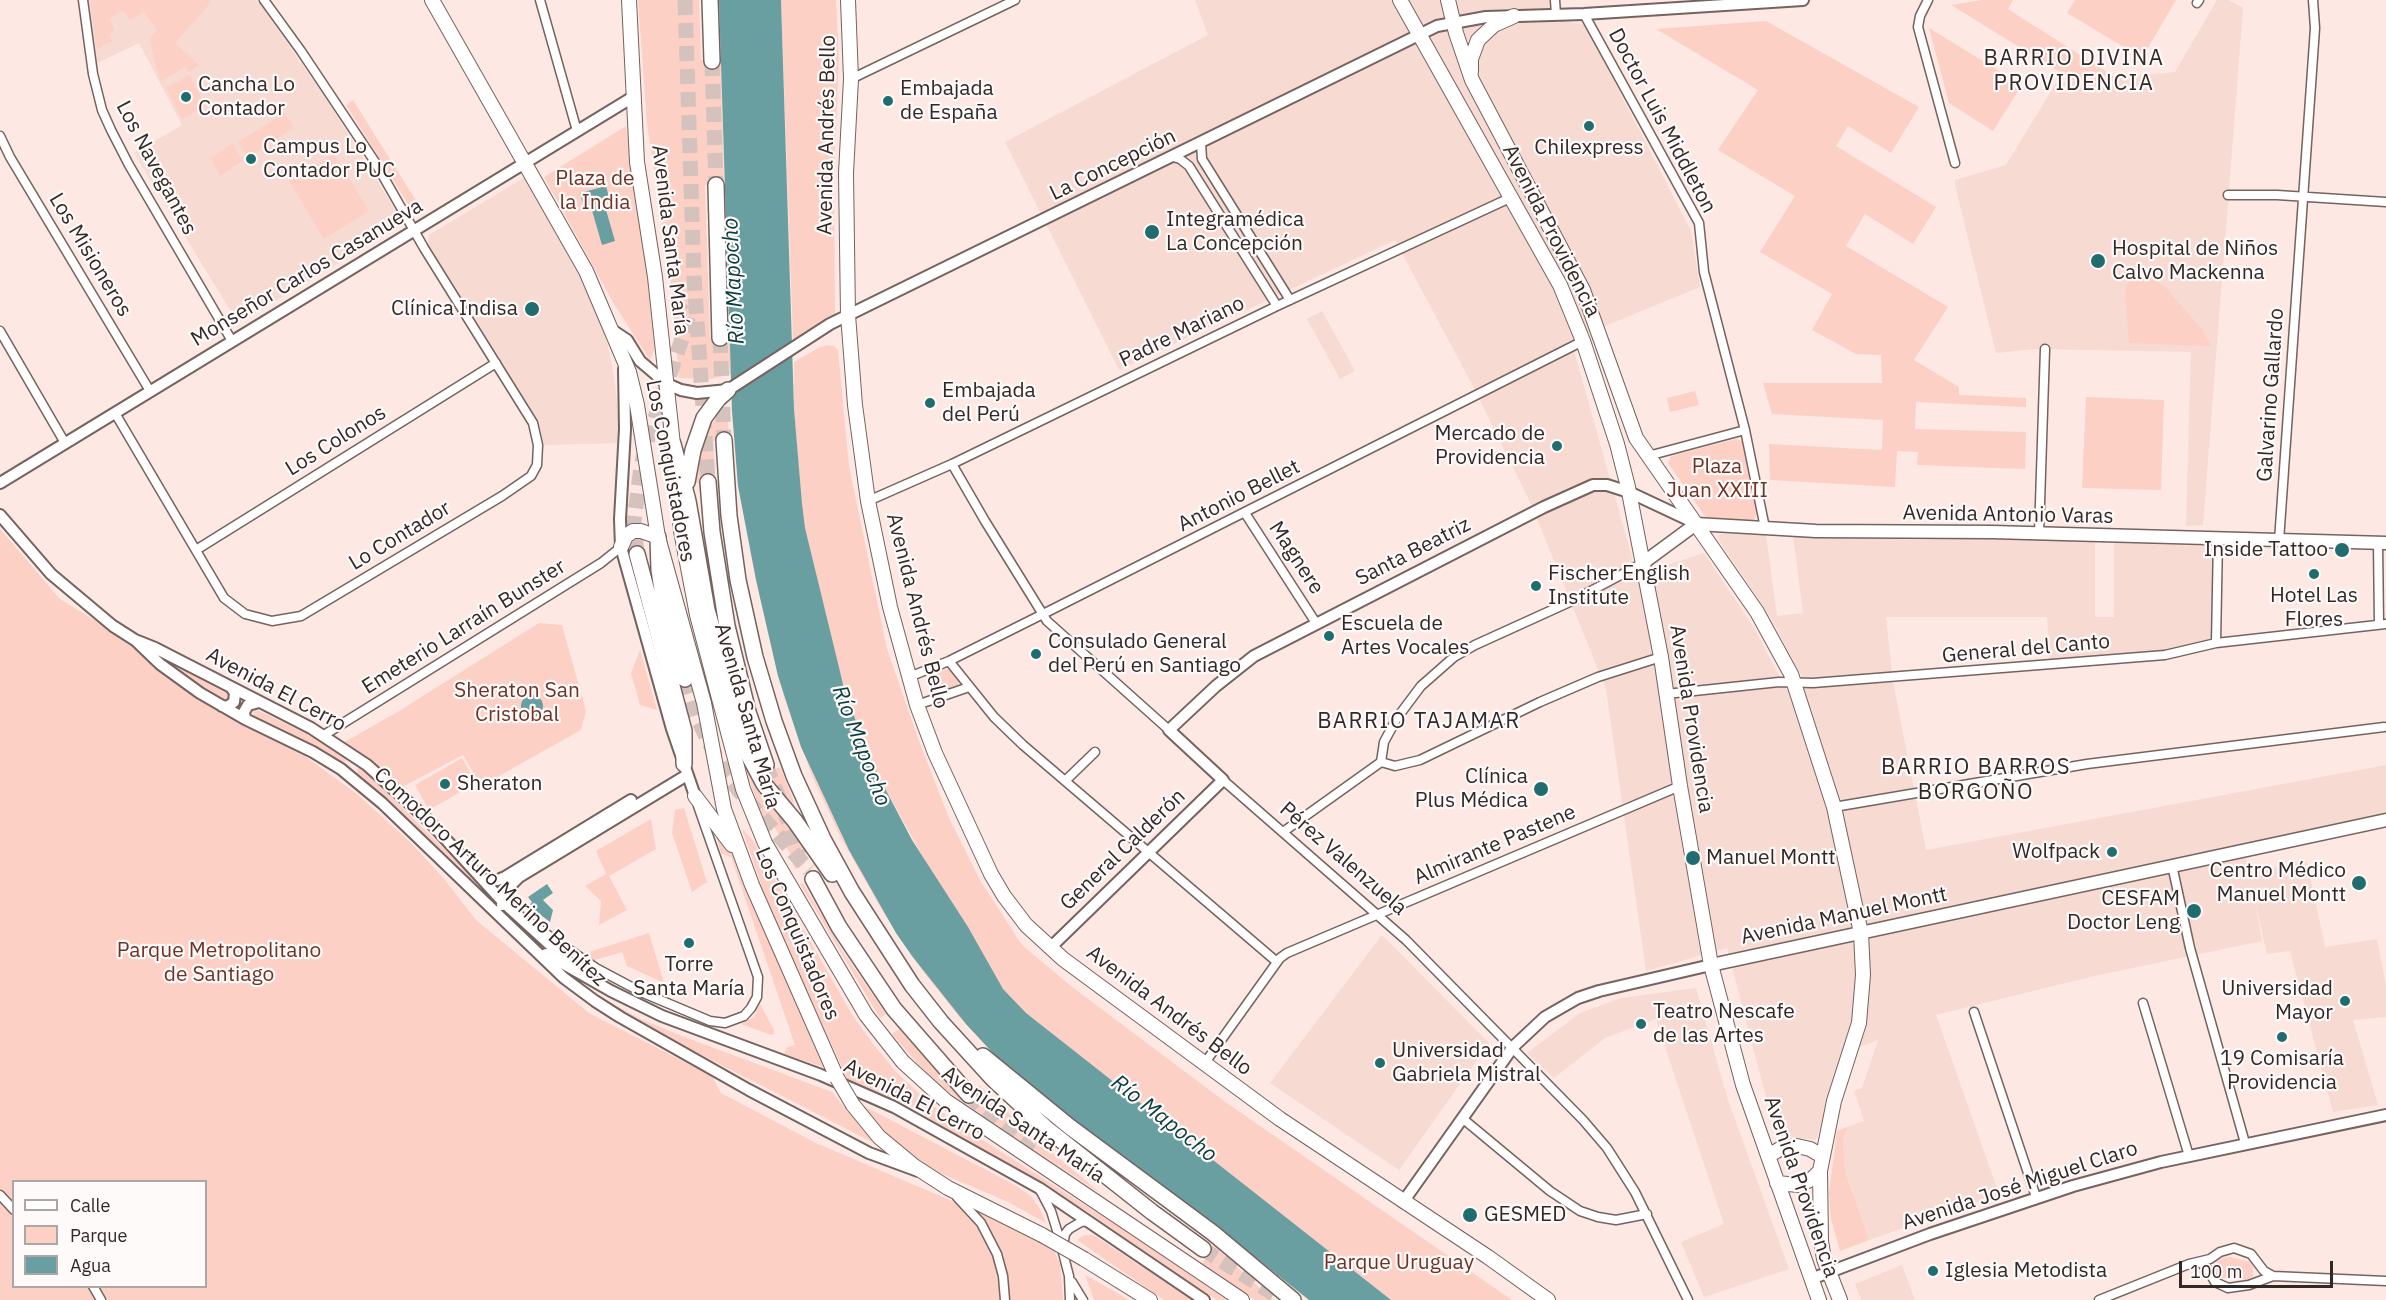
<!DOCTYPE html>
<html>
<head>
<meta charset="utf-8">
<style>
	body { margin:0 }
	#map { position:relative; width:2386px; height:1300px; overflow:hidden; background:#fee8e3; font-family:"IBM Plex Sans",sans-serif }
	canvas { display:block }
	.legend { position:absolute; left:12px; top:1180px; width:195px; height:108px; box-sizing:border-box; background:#fefaf9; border:2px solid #aca6a5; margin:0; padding:8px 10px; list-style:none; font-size:18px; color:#312927 }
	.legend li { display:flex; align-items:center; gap:12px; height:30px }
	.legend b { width:30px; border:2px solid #aca6a5 }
	.scale { position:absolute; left:2179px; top:1261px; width:154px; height:27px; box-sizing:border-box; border:3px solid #312927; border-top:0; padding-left:8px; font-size:18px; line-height:21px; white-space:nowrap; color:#312927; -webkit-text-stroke:4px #fefaf9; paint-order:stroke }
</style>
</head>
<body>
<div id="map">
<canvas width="2386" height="1300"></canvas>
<ul class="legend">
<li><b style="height:8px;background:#fff"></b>Calle</li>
<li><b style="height:16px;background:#fcd0c5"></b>Parque</li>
<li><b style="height:16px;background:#699fa0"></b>Agua</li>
</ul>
<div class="scale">100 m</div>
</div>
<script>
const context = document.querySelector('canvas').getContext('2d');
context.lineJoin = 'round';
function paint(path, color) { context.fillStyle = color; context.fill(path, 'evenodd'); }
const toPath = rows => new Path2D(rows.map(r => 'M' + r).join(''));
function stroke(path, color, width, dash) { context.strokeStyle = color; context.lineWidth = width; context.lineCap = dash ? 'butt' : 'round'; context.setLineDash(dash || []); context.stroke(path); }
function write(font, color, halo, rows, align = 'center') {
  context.font = font + ' "IBM Plex Sans",sans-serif'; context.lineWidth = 4.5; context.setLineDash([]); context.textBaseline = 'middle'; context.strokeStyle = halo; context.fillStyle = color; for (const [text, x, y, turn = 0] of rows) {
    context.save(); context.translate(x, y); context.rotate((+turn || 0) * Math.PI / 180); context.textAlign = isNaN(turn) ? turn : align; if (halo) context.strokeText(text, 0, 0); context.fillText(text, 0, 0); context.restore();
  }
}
paint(toPath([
	[88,0,257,0,327,100,404,224,238,323,134,153,182,125,139,43,97,63],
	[1195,0,1551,0,1552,19,1585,25,1691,231,1700,287,1571,340,1637,575,1704,553,1754,628,1786,689,1893,682,1926,850,2386,765,2386,827,2246,858,2249,873,2307,861,2325,947,2377,939,2386,986,2386,1017,2353,1020,2378,1105,2333,1112,2290,951,2267,954,2255,901,2262,941,2094,976,1936,1015,1999,1194,1869,1240,1845,1171,1843,1140,1847,1127,1864,1121,1854,1091,1862,1088,1878,1040,1844,1053,1816,1140,1776,1135,1727,948,1646,971,1606,689,1531,504,1473,386,1395,240,1119,370,1005,142,1208,35],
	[2217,0,2228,0,2243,8,2203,525,2186,526,2191,352,2036,349,1996,353,1955,185,1955,180,2006,165,2056,83,2175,72],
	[525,177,579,275,600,321,608,346,614,376,621,443,544,445,538,421,428,244,429,235],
	[1322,311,1355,371,1340,379,1307,319],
	[1720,534,1766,535,1777,616,1803,613,1793,536,1925,540,1961,537,2095,542,2095,617,2114,617,2114,543,2205,546,2211,549,2213,553,2211,637,2207,640,2165,651,2050,660,2047,617,1886,617,1892,673,1806,679,1801,675,1771,618,1720,542,1718,536],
	[1382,935,1489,1043,1399,1170,1270,1083],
	[1696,988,1728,1100,1789,1269,1704,1297,1681,1242,1724,1224,1656,1019,1605,1038,1554,1078,1527,1053,1580,1013,1621,998],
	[1902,1265,1915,1300,1861,1300,1855,1284]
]), '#f7dad2');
paint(toPath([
	[90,0,210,0,211,2,175,43,199,65,189,72,185,67,161,81,154,60,150,38,157,30,144,12,130,20,123,10,109,19,115,30,110,34,112,41,97,49],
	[638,0,699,0,701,60,721,61,724,185,705,185,710,338,730,338,731,374,711,379,679,378,671,285,647,124],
	[781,0,836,0,839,59,834,173,835,317,793,341],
	[1982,0,2013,0,2008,9,2116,78,2076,82,1951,5],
	[2075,0,2176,0,2142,58,2067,13],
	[1766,21,1919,107,1891,153,1848,126,1836,146,1936,207,1913,244,1865,214,1846,246,1948,307,1914,360,1959,387,1959,395,2026,398,2026,407,1916,402,1915,429,2026,432,2025,469,1917,465,1918,452,1897,451,1895,487,1770,480,1769,444,1882,450,1883,420,1772,414,1763,383,1882,383,1881,355,1856,354,1812,330,1832,294,1760,252,1795,196,1718,150,1758,90,1656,29],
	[1929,28,2022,85,1993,131,1949,103],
	[189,75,206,106,182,119,166,88],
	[353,100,422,210,415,215,346,105],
	[285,113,294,128,247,157,238,142],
	[626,126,646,263,655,348,650,360,614,304,544,177],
	[232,143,242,161,220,176,211,158],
	[334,154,369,211,324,239,289,181],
	[2137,275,2150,276,2164,286,2201,328,2211,346,2129,343,2125,289,2130,278],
	[828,345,834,346,838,350,849,466,887,649,919,741,949,818,981,882,1022,945,1071,986,1224,1101,1512,1300,1316,1300,1127,1163,1004,1065,960,1018,922,970,883,912,841,838,812,776,784,697,750,549,789,365,801,495,794,409,794,362,820,347],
	[808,540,836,659,853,716,879,777,930,870,886,799,858,736,832,654],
	[1695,391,1699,405,1670,412,1667,398],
	[2086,397,2164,400,2161,490,2082,488],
	[727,408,729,438,713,441,716,483,694,483,697,461,709,428,716,417],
	[1736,439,1742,441,1757,513,1753,522,1711,520,1706,518,1668,463,1671,456],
	[0,529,60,599,128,641,202,701,306,757,357,794,411,843,445,880,476,920,589,1013,712,1076,721,1093,816,1143,1025,1232,1054,1250,1060,1264,1063,1300,0,1300],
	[14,1182,206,1182,206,1286,14,1286],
	[539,623,562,625,586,711,581,730,481,786,463,755,400,788,343,743,399,711],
	[148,648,233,694,230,703,196,683],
	[640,650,657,710,640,705,631,673],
	[943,669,951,670,958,677,959,685,941,694,935,693,931,691,928,682,930,677],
	[254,711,259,711,320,740,348,757,342,765,253,720],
	[462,758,476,783,429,810,415,785],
	[358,764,498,902,496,904,357,773],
	[780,767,793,799,795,812,764,774],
	[746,770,759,791,803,841,807,858,804,864,799,868,795,869,793,864,795,862,774,826,771,823,766,824,763,819],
	[684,808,707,882,692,892,672,833,675,810],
	[651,819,656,849,609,876,627,910,599,925,601,901,585,886,606,874,596,851],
	[742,829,752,839,851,1013,873,1044,898,1074,931,1104,959,1125,1124,1230,1227,1300,1217,1300,1169,1269,1088,1212,941,1126,913,1107,848,1080,787,948,763,890],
	[716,836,718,836,731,850,823,1067,784,1054,787,1047,795,1045,731,857,721,853],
	[803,883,843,952,886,1014,880,1018,800,884],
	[649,933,664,983,627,966,622,952,595,960,591,959,589,952],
	[598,996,641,1019,682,1036,832,1092,874,1143,639,1023],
	[760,1004,774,1030,774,1034,771,1035,741,1024,754,1017],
	[899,1029,964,1099,979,1085,1037,1140,1103,1195,1001,1129,939,1085,918,1064,892,1034],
	[862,1105,1013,1184,1031,1196,1040,1209,1046,1223,1008,1202,926,1167,904,1152,883,1132],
	[1847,1127,1843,1140,1845,1171,1869,1240,1840,1251,1831,1219,1829,1192,1837,1131],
	[1084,1235,1093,1235,1193,1300,1164,1300,1077,1240],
	[1214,1246,1273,1300,1255,1300,1202,1264],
	[2230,1257,2250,1262,2253,1267,2253,1277,2244,1282,2219,1277,2216,1274,2216,1263,2223,1258],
	[1085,1275,1098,1282,1129,1300,1094,1300]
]), '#fcd0c5');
paint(toPath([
	[719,0,781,0,794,409,802,504,805,528,844,688,862,738,879,777,912,840,968,927,1003,989,1026,1013,1391,1300,1309,1300,1211,1222,1097,1140,1005,1066,966,1024,912,956,896,933,849,850,801,747,778,676,756,580,738,486,732,411],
	[606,186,610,201,604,203,615,241,602,245,591,207,584,208,580,193],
	'521 706a11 11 0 1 1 22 0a11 11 0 1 1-22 0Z',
	[547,884,553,893,543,900,553,910,550,922,529,906,532,902,528,897]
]), '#699fa0');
stroke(toPath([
	[685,0,694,277,708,482],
	[712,61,716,185],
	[720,338,724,440],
	[637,554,634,522,641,466,647,441,685,330,691,306],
	[685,679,697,718,720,765,739,791,809,870],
	[766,765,801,854],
	[969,1095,1001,1126,1033,1153],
	[1203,1249,1283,1300]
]), '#d5c2bd', 15, [15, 8]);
const minor = toPath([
	[83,0,93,74,102,110,111,130,129,165,232,341],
	[540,0,577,131],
	[1555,0,1556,15],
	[1928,0,1920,16,1918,27,1955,163],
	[2197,3,2199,0],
	[1584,14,1699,223,1704,272,1745,430,1765,528],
	[851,79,1015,0],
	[0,136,10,157,150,391],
	[1201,143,1202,159,1290,300],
	[1173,157,1180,159,1189,166,1277,306],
	[2228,195,2277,195,2386,202],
	[0,331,65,443],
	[115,413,224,598,245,614,272,621,301,616,502,496,531,476,537,465,538,445,533,423,424,248,375,162,301,51,264,0],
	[1648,456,1745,430],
	[952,464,985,521,1047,621,1169,730],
	[868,501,952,464,1277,306,1512,197],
	[1245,513,1316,623],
	[2039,534,2045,349],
	[2279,541,2315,28,2313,0],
	[2378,543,2379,624],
	[196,550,496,363],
	[2216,643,2218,539],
	[949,661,994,717,1023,745,1277,962],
	[909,677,949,661,1053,609,1583,341],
	[1666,694,1779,682,1813,683,2165,655,2216,643,2386,624],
	[917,705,969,687],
	[324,735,601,563,621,547],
	[1381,762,1384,742,1397,718,1421,686,1454,657,1475,645,1574,600,1643,563],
	[1381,762,1395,766,1420,760,1540,702,1598,677,1661,657],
	[1223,780,1406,940,1583,1120,1607,1148,1635,1192,1688,1300],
	[1065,781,1095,752],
	[1834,807,2087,764,2384,727],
	[1283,832,1381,762],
	[2172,865,2190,948,2245,1143],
	[532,924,596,968,641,992,710,1021,725,1023,744,1016,751,1008,757,997,758,977,698,806],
	[2143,1003,2189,1156],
	[1974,1012,2036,1197],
	[1204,1064,1280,958,1287,953,1680,786],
	[1462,1118,1550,1191,1580,1211,1598,1217,1616,1220,1647,1214],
	[1039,1188,1051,1211,1059,1237,1069,1276,1070,1300],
	[0,1195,14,1210],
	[957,1197,981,1223,997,1254,1003,1276,1005,1300],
	[1063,1247,1065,1234,1069,1229,1081,1222,1089,1221],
	[2200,1262,2208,1270,2215,1282,2228,1288,2249,1285,2273,1276,2386,1281],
	[1072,1282,1083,1300],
	[93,1286,101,1300],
	[2099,1300,2189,1264,2210,1259,2220,1252,2234,1248,2251,1254,2264,1271,2273,1276]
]);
const tertiary = toPath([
	[612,330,627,340,640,361,667,384,681,390,697,393,728,390,830,324,1437,26,1486,17,1584,14,1803,0],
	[624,369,625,429,620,519,621,547,672,729,695,796],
	[0,483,633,97],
	[0,515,51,574,113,626,135,640,155,648,311,728,367,765,429,821,503,902,570,963],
	[135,640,160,664,200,693,245,719,313,752,341,769,382,803,564,978,595,1001,620,1017,749,1090,869,1153,918,1171],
	[222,706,227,707,234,702,235,693,231,687],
	[245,719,244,712,248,705,259,702],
	[483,880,498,880,505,877,631,800],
	[502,905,508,888,519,877,687,775],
	[1050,948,1223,780,1169,730,1216,686,1254,656,1544,507,1593,485,1607,485,1629,492,1695,523],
	[546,954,611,991,662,1016,821,1075,894,1107,1039,1188,1204,1300],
	[1403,1202,1513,1047,1545,1017,1578,998,1599,991,1711,965],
	[1811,1279,1930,1234,2073,1186,2161,1162,2386,1115]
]);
const secondary = toPath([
	[1643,563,1696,524,1816,531,1992,532,2386,543],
	[1711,965,2386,820]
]);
const primary = toPath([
	[432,0,586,271,629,372,637,405,658,537,704,703,724,809,752,885,837,1078],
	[629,0,637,162,655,277,674,454],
	[848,0,851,79,846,173,848,315,855,405,868,501,890,607,917,705,935,753,991,874,1004,896,1026,925,1063,959,1280,1119,1488,1257,1548,1300],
	[1400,0,1560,285,1583,341,1617,444,1628,487,1661,657,1680,786,1711,965,1743,1085,1819,1300],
	[1448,0,1456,33,1472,80,1583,290,1636,438,1757,612,1791,674,1834,807,1861,933,1863,975,1859,1023,1834,1101,1820,1171,1821,1241,1824,1259,1840,1300],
	[1471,72,1471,59,1478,40,1494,25,1514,16],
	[675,473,681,531,697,615,743,789,765,843,866,1015,903,1062,946,1101,1242,1300],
	[621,547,626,536,633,531,641,531,658,537],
	[695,796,732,845],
	[853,1105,879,1137,914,1166,948,1188,1042,1235],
	[1768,1156,1780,1149,1797,1146,1810,1149,1822,1156],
	[1777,1183,1799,1185,1812,1179,1820,1171],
	[1084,1259,1150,1300]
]);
const motorway = toPath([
	[710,0,712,61],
	[716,185,720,338],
	[724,440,729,516,738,580,755,657,774,721,794,776,823,839,852,892,912,985,941,1022,993,1079,1047,1129,1152,1212,1203,1249],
	[673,444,688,501,707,610,748,754,764,784,795,821,832,874],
	[687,482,693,450,704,418,718,399,728,390],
	[708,482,712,532,727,626,748,712,766,765],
	[658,537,659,570,664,603,685,679],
	[637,554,684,731,684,764],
	[813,879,839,927,894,1009,969,1095],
	[983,1056,1070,1127,1213,1233,1293,1300]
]);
stroke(minor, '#75635f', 11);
stroke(tertiary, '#75635f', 14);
stroke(secondary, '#75635f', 15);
stroke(primary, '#75635f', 16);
stroke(motorway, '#75635f', 18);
stroke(minor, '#fff', 8);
stroke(tertiary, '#fff', 10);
stroke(secondary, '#fff', 12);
stroke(primary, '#fff', 14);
stroke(motorway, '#fff', 15);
const primaryBridge = toPath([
	[837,1078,853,1105],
	[1042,1235,1084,1259]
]);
stroke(primaryBridge, '#75635f', 16, []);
stroke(primaryBridge, '#fff', 14);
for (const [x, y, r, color] of [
	[186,97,6,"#206c6e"],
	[888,101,6,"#206c6e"],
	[1589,126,6,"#206c6e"],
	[251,159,6,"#206c6e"],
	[1152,232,8,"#206c6e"],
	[2098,261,8,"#206c6e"],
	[532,309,8,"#206c6e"],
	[930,403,6,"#206c6e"],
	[1557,446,6,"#206c6e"],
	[2342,550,8,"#206c6e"],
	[2314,574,6,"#206c6e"],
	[1536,586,6,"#206c6e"],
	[1329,636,6,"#206c6e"],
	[1036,654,6,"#206c6e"],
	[445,784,6,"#206c6e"],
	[1541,789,8,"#206c6e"],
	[2112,852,6,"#206c6e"],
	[1693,858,8,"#206c6e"],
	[2359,883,8,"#206c6e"],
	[2194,911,8,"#206c6e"],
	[689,943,6,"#206c6e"],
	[2345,1001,6,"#206c6e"],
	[1641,1024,6,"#206c6e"],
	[2282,1037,6,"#206c6e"],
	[1380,1063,6,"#206c6e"],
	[1470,1215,8,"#206c6e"],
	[1933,1271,6,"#206c6e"]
]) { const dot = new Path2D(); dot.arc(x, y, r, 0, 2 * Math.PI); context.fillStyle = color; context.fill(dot); stroke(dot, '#fefaf9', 2); }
write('21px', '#312927', '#fefaf9', [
	["Cancha Lo",198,85],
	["Contador",198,109],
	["Embajada",900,89],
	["de España",900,113],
	["Campus Lo",263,147],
	["Contador PUC",263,171],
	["Chilexpress",1589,148,"center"],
	["Integramédica",1166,220],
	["La Concepción",1166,244],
	["Hospital de Niños",2112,249],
	["Calvo Mackenna",2112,273],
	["Clínica Indisa",518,309,"right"],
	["Embajada",942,391],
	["del Perú",942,415],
	["Mercado de",1545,434,"right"],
	["Providencia",1545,458,"right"],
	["Inside Tattoo",2328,550,"right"],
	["Fischer English",1548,574],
	["Institute",1548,598],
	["Hotel Las",2314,596,"center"],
	["Flores",2314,620,"center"],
	["Escuela de",1341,624],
	["Artes Vocales",1341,648],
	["Consulado General",1048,642],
	["del Perú en Santiago",1048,666],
	["Clínica",1528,777,"right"],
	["Plus Médica",1528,801,"right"],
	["Sheraton",457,784],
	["Wolfpack",2100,852,"right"],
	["Manuel Montt",1706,858],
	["Centro Médico",2346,871,"right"],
	["Manuel Montt",2346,895,"right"],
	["CESFAM",2180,899,"right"],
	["Doctor Leng",2180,923,"right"],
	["Torre",689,965,"center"],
	["Santa María",689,989,"center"],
	["Universidad",2333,989,"right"],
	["Mayor",2333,1013,"right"],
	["Teatro Nescafe",1653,1012],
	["de las Artes",1653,1036],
	["Universidad",1392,1051],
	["Gabriela Mistral",1392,1075],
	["19 Comisaría",2282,1059,"center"],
	["Providencia",2282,1083,"center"],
	["GESMED",1484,1215],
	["Iglesia Metodista",1945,1271]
], 'left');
write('21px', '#312927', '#fefaf9', [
	["Doctor Luis Middleton",1662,121,62],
	["Avenida Andrés Bello",827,135,-89],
	["La Concepción",1113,165,-26],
	["Los Navegantes",156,168,62],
	["Avenida Providencia",1551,231,63],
	["Avenida Santa María",670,240,83],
	["Los Misioneros",90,255,59],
	["Monseñor Carlos Casanueva",307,273,-31],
	["Padre Mariano",1182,332,-26],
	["Galvarino Gallardo",2271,395,-86],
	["Los Colonos",336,441,-32],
	["Los Conquistadores",670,471,79],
	["Antonio Bellet",1239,496,-27],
	["Avenida Antonio Varas",2008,515,1],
	["Lo Contador",400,536,-31],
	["Santa Beatriz",1413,552,-27],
	["Magnere",1296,558,57],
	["Avenida Andrés Bello",917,611,76],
	["Emeterio Larraín Bunster",464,627,-32],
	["General del Canto",2026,649,-5],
	["Avenida El Cerro",276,690,28],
	["Avenida Santa María",747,716,74],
	["Avenida Providencia",1691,719,81],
	["Almirante Pastene",1495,845,-23],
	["General Calderón",1123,850,-44],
	["Pérez Valenzuela",1343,859,41],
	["Comodoro Arturo Merino Benítez",490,877,43],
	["Avenida Manuel Montt",1844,916,-12],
	["Los Conquistadores",797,934,67],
	["Avenida Andrés Bello",1169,1011,37],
	["Avenida El Cerro",914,1100,27],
	["Avenida Santa María",1023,1125,34],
	["Avenida José Miguel Claro",2020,1186,-18],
	["Avenida Providencia",1801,1187,71]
]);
write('21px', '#6e3326', '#fefaf9', [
	["Plaza de",595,179],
	["la India",595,203],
	["Plaza",1717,467],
	["Juan XXIII",1717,491],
	["Sheraton San",517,691],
	["Cristobal",517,715],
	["Parque Metropolitano",219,951],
	["de Santiago",219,975],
	["Parque Uruguay",1399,1263]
]);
context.letterSpacing = '1.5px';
write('22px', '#312927', '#fefaf9', [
	["BARRIO DIVINA",2074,59],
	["PROVIDENCIA",2074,84],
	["BARRIO TAJAMAR",1419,722],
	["BARRIO BARROS",1976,768],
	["BORGOÑO",1976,793]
]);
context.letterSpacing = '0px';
write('italic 22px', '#073d3e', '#fefaf9', [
	["Río Mapocho",734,281,-93],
	["Río Mapocho",861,746,69],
	["Río Mapocho",1164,1119,38]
]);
</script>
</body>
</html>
